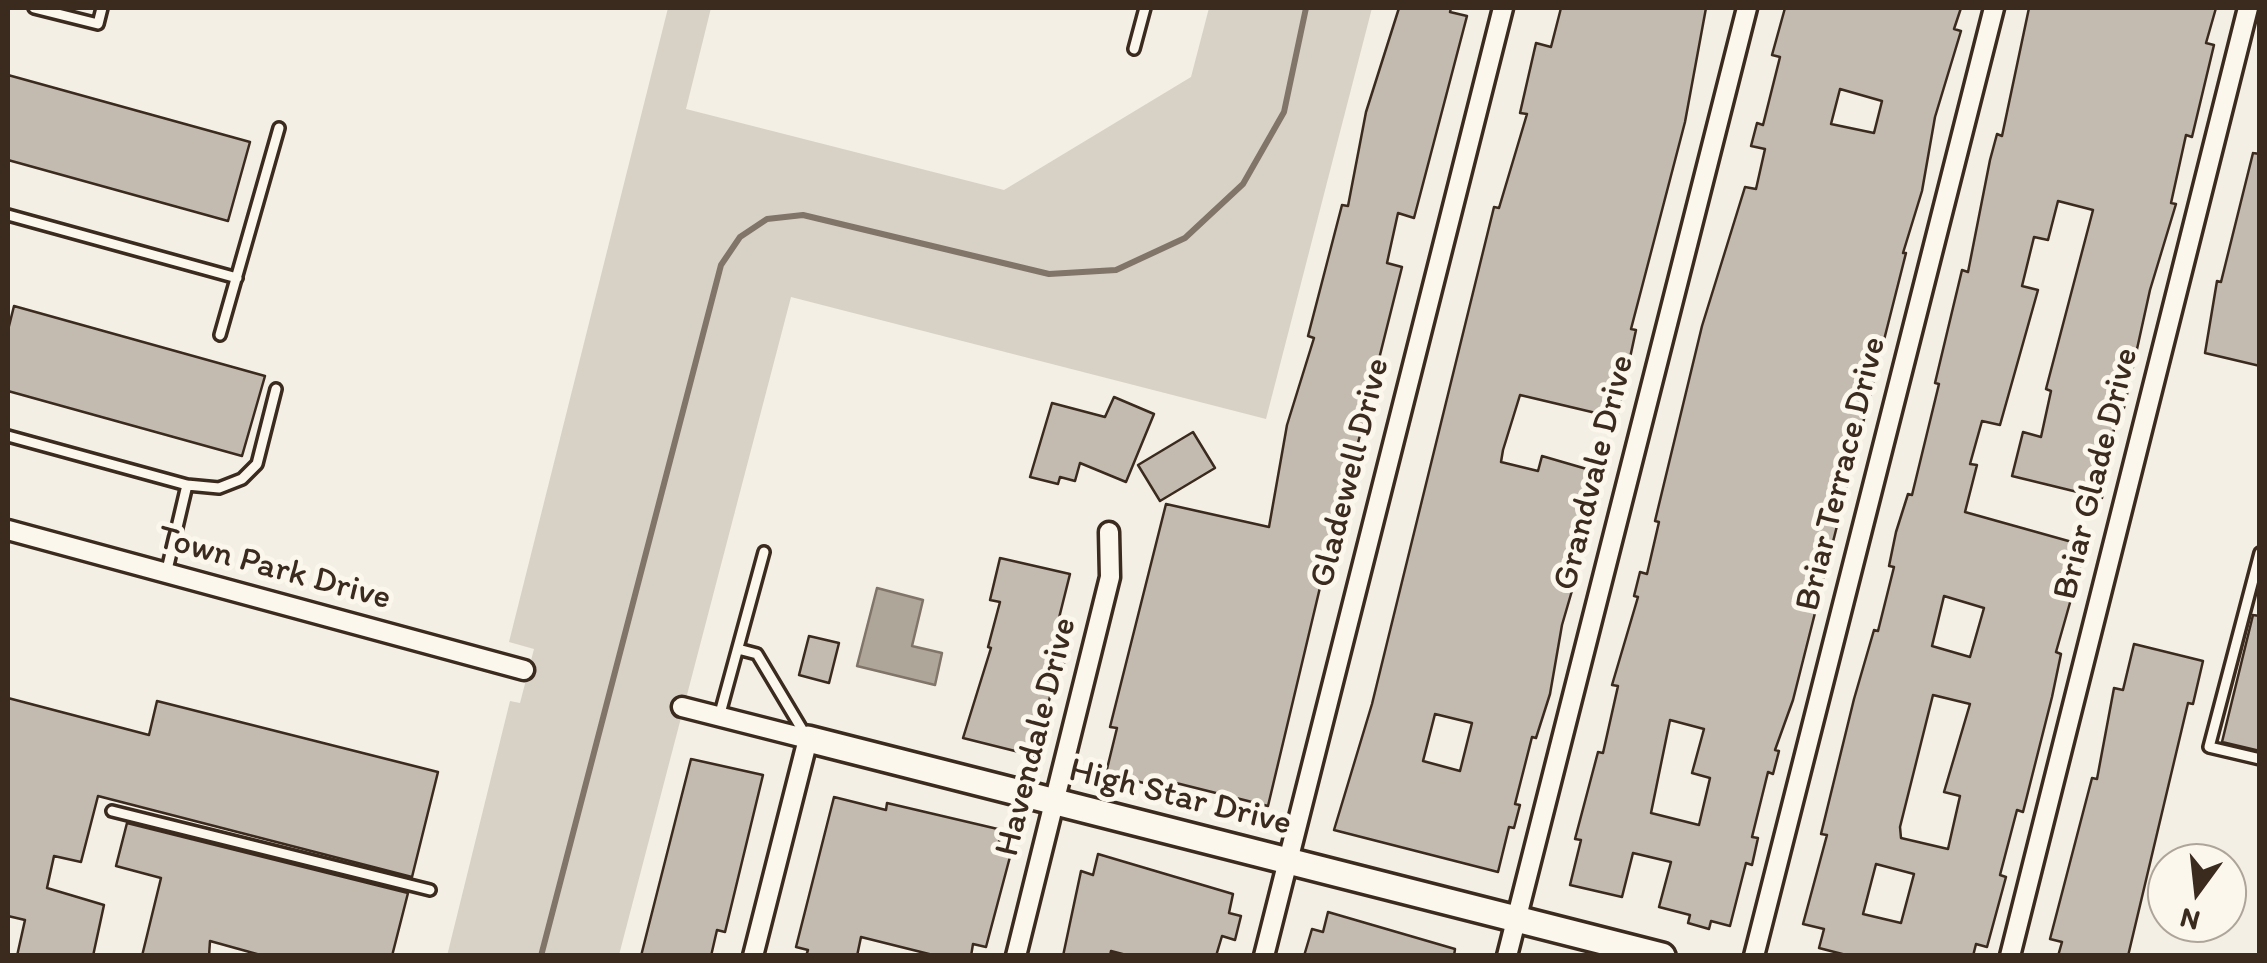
<!DOCTYPE html>
<html>
<head>
<meta charset="utf-8">
<style>
	body { margin:0 }
	#map { position:relative; width:2267px; height:963px; overflow:hidden; background:#f3efe4; font-family:Itim,sans-serif }
	canvas { display:block }
	.frame { position:absolute; inset:0; border:10px solid #3b2a1e; pointer-events:none }
	.north { position:absolute; left:2147px; top:843px; width:100px; height:100px; box-sizing:border-box; background:#fbf7ec; border:2px solid #aea59a; border-radius:50%; rotate:195deg; font-size:28px; font-weight:700; line-height:40px; text-align:center; color:#3b2a1e }
	.north::after { content:''; display:block; margin:auto; width:35px; height:45px; background:#3b2a1e; clip-path:polygon(50% 0,100% 100%,50% 72%,0 100%) }
</style>
</head>
<body>
<div id="map">
<canvas width="2267" height="963"></canvas>
<div class="frame"></div>
<div class="north">N</div>
</div>
<script>
const context = document.querySelector('canvas').getContext('2d');
context.lineJoin = 'round';
function paint(path, color) { context.fillStyle = color; context.fill(path, 'evenodd'); }
const toPath = rows => new Path2D(rows.map(r => 'M' + r).join(''));
function stroke(path, color, width, dash) { context.strokeStyle = color; context.lineWidth = width; context.lineCap = dash ? 'butt' : 'round'; context.setLineDash(dash || []); context.stroke(path); }
function write(font, color, halo, rows, align = 'center') {
  context.font = font + ' Itim,sans-serif'; context.lineWidth = 10; context.setLineDash([]); context.textBaseline = 'middle'; context.strokeStyle = halo; context.fillStyle = color; for (const [text, x, y, turn = 0] of rows) {
    context.save(); context.translate(x, y); context.rotate((+turn || 0) * Math.PI / 180); context.textAlign = isNaN(turn) ? turn : align; if (halo) context.strokeText(text, 0, 0); context.fillText(text, 0, 0); context.restore();
  }
}
paint(toPath([
	[668,8,711,8,686,109,1004,190,1191,77,1209,8,1372,8,1266,419,791,297,619,955,447,956,510,701,520,703,534,649,509,642]
]), '#d8d1c6');
const water = toPath([
	[877,588,923,600,912,646,942,653,935,685,857,666,877,588]
]);
paint(water, '#afa69a');
stroke(water, '#817468', 2.5);
stroke(toPath([
	[541,956,721,265,740,237,767,219,803,215,1049,274,1116,270,1185,238,1243,184,1284,112,1306,8]
]), '#817468', 6);
const building = toPath([
	[1399,8,1451,8,1450,12,1467,16,1414,218,1398,213,1387,263,1402,267,1350,475,1347,474,1268,806,1176,783,1174,791,1106,773,1117,728,1110,727,1166,504,1269,527,1287,425,1314,338,1308,336,1342,205,1348,206,1366,112,1399,8],
	[1561,8,1706,8,1685,122,1631,329,1636,330,1617,418,1520,395,1503,450,1501,462,1538,471,1542,456,1597,472,1592,489,1601,491,1562,625,1550,694,1536,738,1532,737,1515,804,1520,805,1514,828,1509,827,1498,872,1334,830,1372,704,1494,207,1499,208,1527,114,1520,113,1536,43,1551,47,1561,8],
	[1435,714,1472,723,1460,771,1423,761,1435,714],
	[1785,8,1961,8,1954,29,1961,31,1935,117,1922,191,1903,253,1906,253,1793,700,1775,750,1779,751,1773,774,1768,772,1752,837,1758,838,1752,865,1746,863,1730,926,1711,921,1709,929,1688,923,1690,915,1659,907,1671,862,1633,853,1622,897,1570,885,1581,840,1575,839,1598,752,1603,753,1618,686,1612,685,1638,597,1634,596,1640,572,1647,574,1659,522,1655,521,1702,326,1745,187,1756,189,1765,149,1751,146,1757,123,1763,125,1780,57,1772,55,1785,8],
	[1840,89,1882,101,1874,133,1831,124,1840,89],
	[1670,720,1704,729,1692,773,1710,778,1699,825,1651,813,1670,720],
	[2029,8,2216,8,2206,43,2214,45,2192,137,2186,135,2171,203,2176,204,2150,290,2124,408,2118,406,2102,498,2012,476,2023,432,2041,437,2051,391,2046,389,2093,210,2058,201,2048,240,2034,237,2022,286,2038,290,2000,425,1982,421,1970,464,1977,465,1965,512,2072,542,2067,560,2081,564,2056,652,2061,654,2052,697,2023,812,2017,810,2000,875,2006,877,1987,947,1976,944,1973,956,1850,956,1819,948,1824,929,1803,924,1827,835,1821,834,1854,699,1874,630,1878,631,1894,567,1889,566,1896,532,1908,494,1912,495,1939,384,1935,383,1962,270,1968,272,1990,160,1997,134,2002,136,2029,8],
	[1944,596,1984,608,1970,657,1932,646,1944,596],
	[1933,695,1970,704,1944,792,1960,796,1948,849,1901,838,1900,827,1933,695],
	[1876,864,1914,874,1901,923,1863,914,1876,864],
	[8,75,250,142,228,221,8,160,8,75],
	[2253,153,2260,154,2260,366,2205,353,2217,281,2221,282,2253,153],
	[14,306,265,376,242,456,8,391,8,330,14,306],
	[1114,397,1154,414,1126,482,1080,463,1075,481,1060,477,1058,484,1030,477,1052,403,1105,417,1114,397],
	[1193,432,1215,468,1160,501,1138,465,1193,432],
	[1000,558,1070,574,1058,622,1067,624,1063,639,1070,641,1063,667,1058,665,1035,756,963,738,991,648,988,647,1000,602,990,600,1000,558],
	[2253,615,2260,616,2260,751,2222,742,2253,615],
	[809,636,839,643,829,683,799,675,809,636],
	[2134,644,2203,661,2193,704,2188,703,2128,956,2058,956,2062,942,2050,939,2092,778,2097,779,2114,688,2123,690,2134,644],
	[8,698,149,735,157,701,438,772,412,877,98,796,81,862,54,856,47,888,104,905,93,956,17,956,25,920,8,916,8,698],
	[691,759,763,775,725,932,717,930,711,956,641,956,691,759],
	[834,797,886,810,887,803,1002,830,997,849,1011,853,986,947,973,944,971,956,937,956,861,937,857,956,806,956,808,950,796,947,834,797],
	[127,823,408,893,392,956,264,956,210,941,209,956,142,956,161,878,116,866,127,823],
	[1098,854,1233,894,1229,913,1241,916,1235,940,1222,936,1216,956,1130,956,1111,951,1110,956,1063,956,1081,871,1093,875,1098,854],
	[1328,912,1455,949,1454,956,1304,956,1312,929,1323,932,1328,912]
]);
paint(building, '#c3bbb0');
stroke(building, '#3b2a1e', 2.5);
const lane = toPath([
	[34,8,98,24,102,8],
	[1134,49,1145,8],
	[8,215,237,278],
	[220,335,279,128],
	[8,436,187,485,219,488,242,479,257,464,276,389],
	[2260,553,2209,747,2260,759],
	[166,574,187,485],
	[738,649,757,654,806,736],
	[719,717,764,552],
	[112,811,430,890]
]);
const street = toPath([
	[8,530,524,670],
	[682,707,808,739,753,956],
	[1016,956,1110,577,1109,532],
	[1264,956,1503,8],
	[1507,956,1747,8],
	[1754,956,1994,8],
	[2010,956,2248,8]
]);
const secondary = toPath([
	[808,739,1662,956]
]);
stroke(lane, '#3b2a1e', 16);
stroke(street, '#3b2a1e', 25);
stroke(secondary, '#3b2a1e', 32);
stroke(lane, '#fbf7ec', 9);
stroke(street, '#fbf7ec', 18);
stroke(secondary, '#fbf7ec', 25);
write('35px', '#3b2a1e', '#fbf7ec', [
	["Gladewell Drive",1351,473,-76],
	["Grandvale Drive",1595,473,-76],
	["Briar Terrace Drive",1842,474,-76],
	["Briar Glade Drive",2097,474,-76],
	["Town Park Drive",274,569,15],
	["Havendale Drive",1037,737,-76],
	["High Star Drive",1180,798,14]
]);
</script>
</body>
</html>
